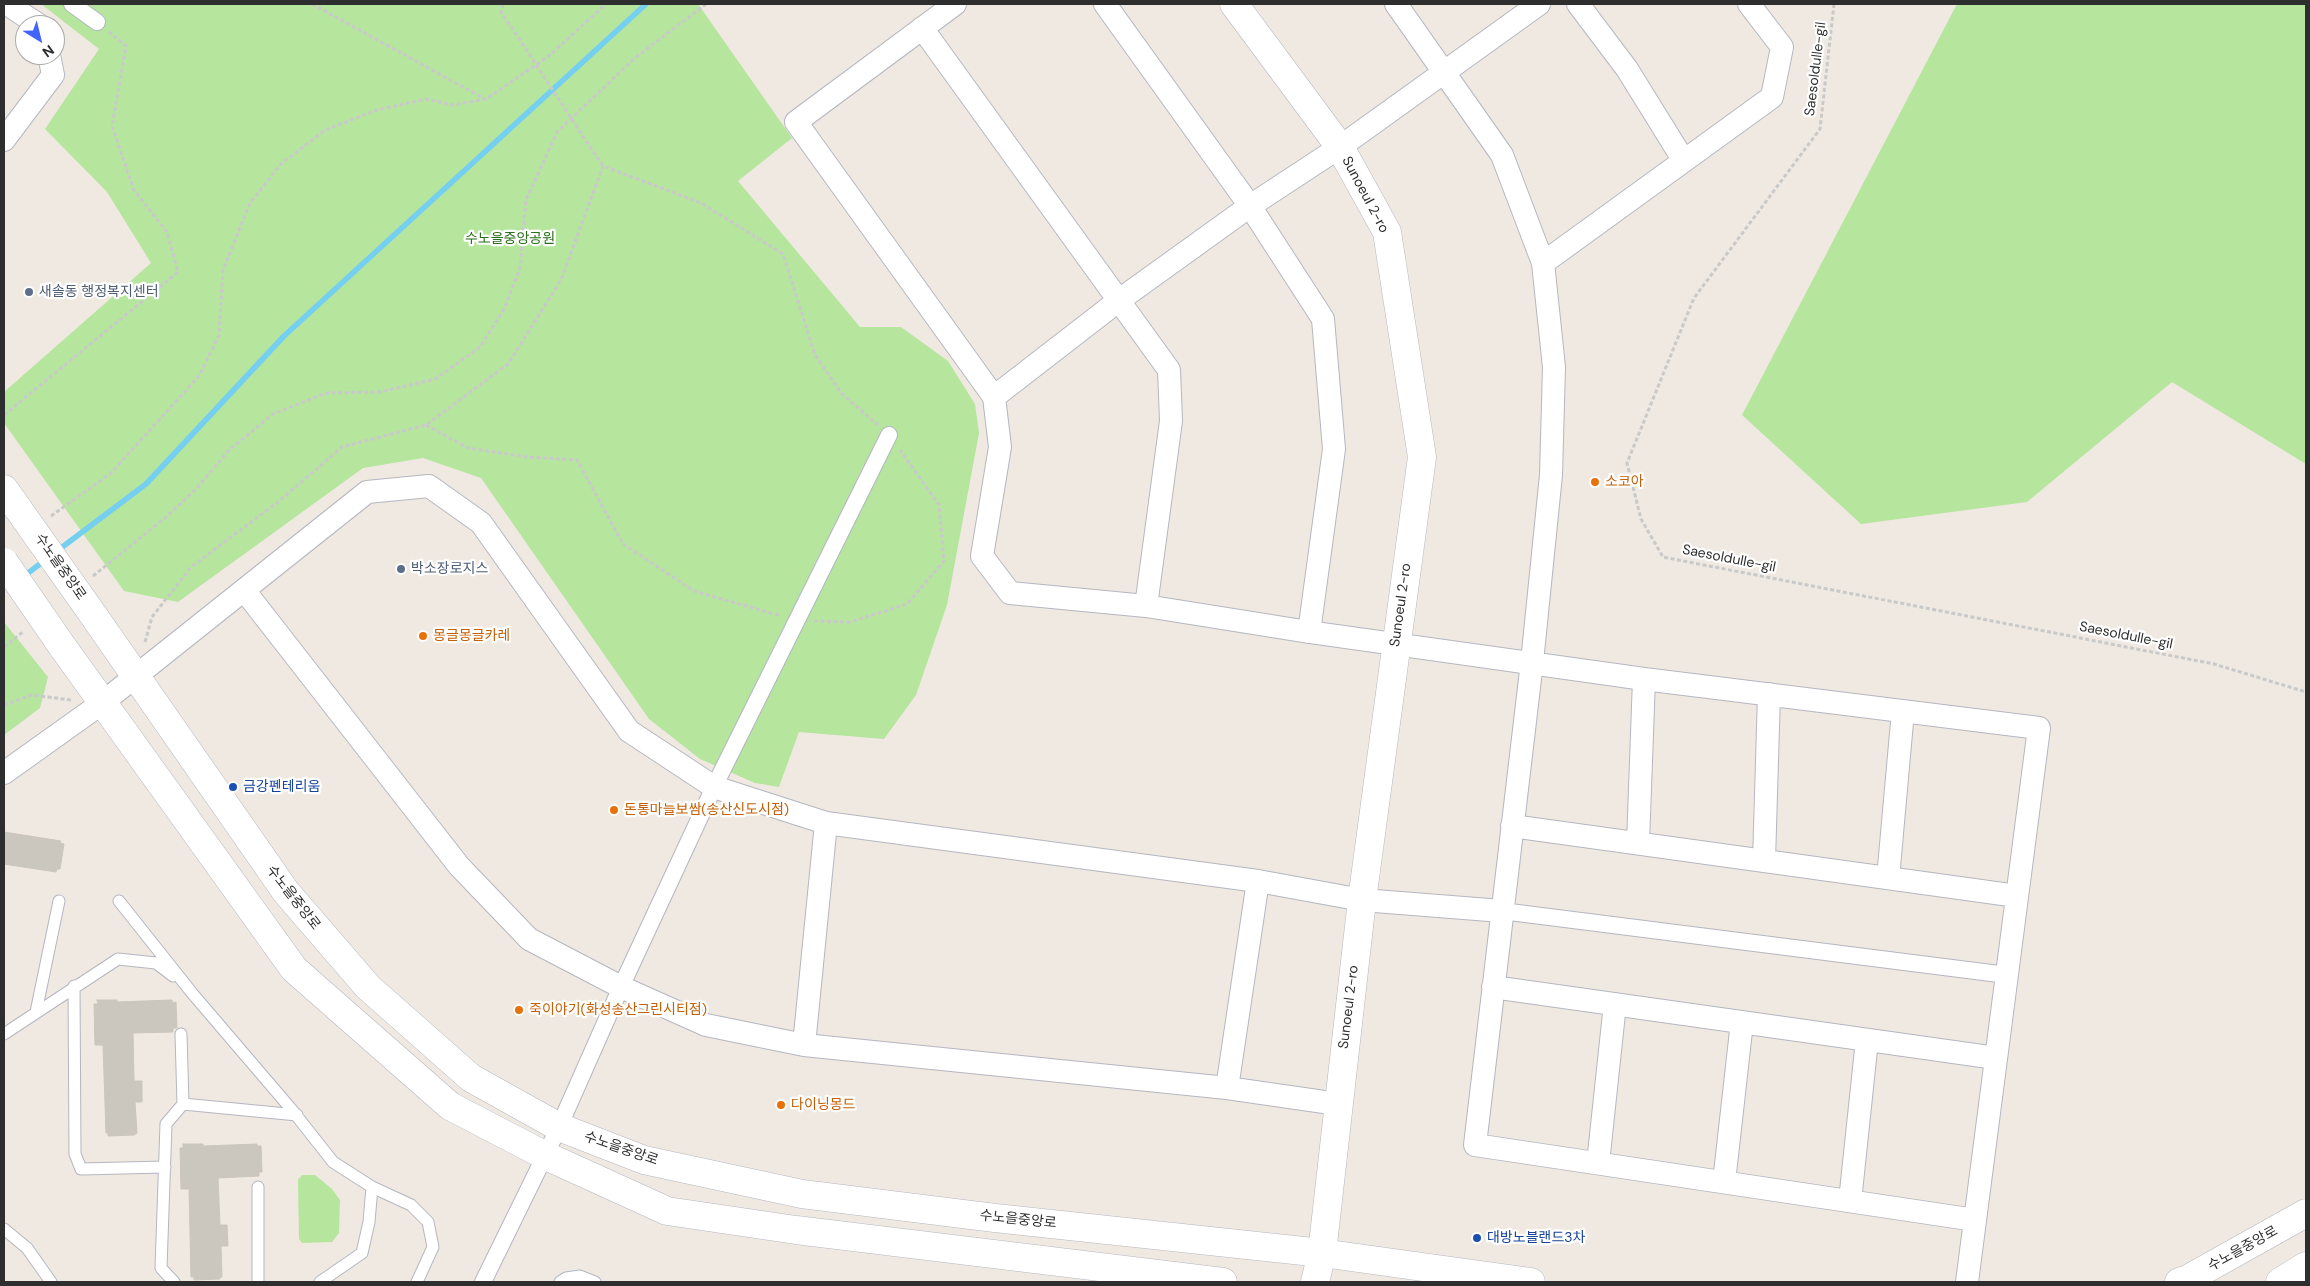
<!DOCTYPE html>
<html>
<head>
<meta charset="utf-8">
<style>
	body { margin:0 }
	#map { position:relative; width:2310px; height:1286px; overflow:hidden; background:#efe9e1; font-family:"DM Sans",sans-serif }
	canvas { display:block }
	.frame { position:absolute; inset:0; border:5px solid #2e2e2e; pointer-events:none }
	.north { position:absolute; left:15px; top:15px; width:50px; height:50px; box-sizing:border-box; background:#fff; border:1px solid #ababab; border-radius:50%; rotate:144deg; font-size:14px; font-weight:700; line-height:20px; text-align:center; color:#2e2e2e }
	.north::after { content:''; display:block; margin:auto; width:18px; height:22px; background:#4264fb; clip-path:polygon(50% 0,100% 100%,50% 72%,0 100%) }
</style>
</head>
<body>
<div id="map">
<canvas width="2310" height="1286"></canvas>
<div class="frame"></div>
<div class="north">N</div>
</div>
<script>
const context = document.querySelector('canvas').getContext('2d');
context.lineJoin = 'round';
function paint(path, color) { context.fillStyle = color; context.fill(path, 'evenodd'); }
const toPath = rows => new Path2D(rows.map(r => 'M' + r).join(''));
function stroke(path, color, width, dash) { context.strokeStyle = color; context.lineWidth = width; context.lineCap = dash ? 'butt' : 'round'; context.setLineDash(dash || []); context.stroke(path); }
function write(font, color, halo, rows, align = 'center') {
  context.font = font + ' "DM Sans","Noto Sans KR",sans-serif'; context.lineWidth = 4.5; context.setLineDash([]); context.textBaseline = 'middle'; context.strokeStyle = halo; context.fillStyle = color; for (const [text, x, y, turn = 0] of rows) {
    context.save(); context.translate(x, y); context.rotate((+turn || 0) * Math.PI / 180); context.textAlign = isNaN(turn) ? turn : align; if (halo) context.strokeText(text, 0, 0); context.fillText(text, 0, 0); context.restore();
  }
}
paint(toPath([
	[41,4,698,4,792,138,738,181,860,327,901,327,948,361,975,404,979,433,947,605,916,695,884,739,799,732,779,787,755,783,700,759,649,719,481,478,423,458,363,468,178,602,124,591,4,423,4,392,151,263,107,192,45,129,99,49],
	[1957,4,2306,4,2306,464,2172,382,2027,502,1861,524,1742,415],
	[4,622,48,677,40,708,4,735],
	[302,1175,315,1175,332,1189,340,1200,339,1233,332,1242,302,1243,299,1239,298,1180]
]), '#b6e59e');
stroke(toPath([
	[57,551,146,484,284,336,646,4],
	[23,577,45,560]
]), '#75cff0', 5.5);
const building = toPath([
	[4,832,61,841,60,843,64,844,60,869,57,869,56,872,4,864,4,832],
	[97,1000,117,1000,117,1002,172,1000,172,1003,176,1002,177,1028,173,1028,173,1032,133,1033,134,1081,142,1081,142,1102,135,1102,137,1133,134,1135,108,1136,108,1133,106,1133,103,1045,95,1045,94,1004,98,1004,97,1000],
	[183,1144,203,1144,203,1146,257,1144,257,1146,261,1146,262,1172,259,1172,259,1176,218,1178,220,1225,227,1225,228,1246,221,1246,222,1277,220,1277,220,1279,194,1280,194,1277,191,1277,189,1189,181,1189,180,1148,183,1148,183,1144]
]);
paint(building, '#cbc7bf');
stroke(building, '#cbc5ba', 1);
const service = toPath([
	[119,901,192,993,292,1110,333,1162,372,1187,411,1205,428,1222,433,1247,417,1282],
	[74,986,75,1154,81,1169,165,1167],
	[36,1012,59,901],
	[4,1034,118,959,156,963,173,976],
	[183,1104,297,1115],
	[258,1187,258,1282],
	[4,1229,27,1248,51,1282],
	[174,1282,161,1268,166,1124,183,1104,181,1034],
	[320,1282,362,1253,369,1222,372,1187],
	[560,1282,566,1278,580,1276,595,1282]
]);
const pedestrian = toPath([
	[72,4,97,22],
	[1502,911,2007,975],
	[483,1282,559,1127,621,987,714,787,889,435]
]);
const minor = toPath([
	[7,4,39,25],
	[955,4,796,122,994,397,1000,447,982,556,1010,593,1146,606,1309,632,1644,679,2039,728,1967,1282],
	[1105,4,1250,206,1323,319,1334,449,1309,632],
	[1396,4,1502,155,1543,263,1554,367,1551,475,1532,662,1475,1145,1975,1220],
	[1578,4,1627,69,1684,161],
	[922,28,1169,370,1171,421,1146,606],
	[4,140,53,75,49,55],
	[1543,263,1772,97,1782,47,1749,4],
	[994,397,1118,301,1250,206,1340,147,1539,4],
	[244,590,459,866,529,939,621,987,706,1025,804,1045,1227,1088,1338,1104],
	[4,773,102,703,367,492,429,486,481,523,629,731,714,787,826,823,1258,881,1362,900,1502,911],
	[1512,826,2017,896],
	[1638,843,1644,679],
	[1764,861,1769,694],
	[1888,878,1903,711],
	[1493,987,1996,1058],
	[804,1045,826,823],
	[1227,1088,1258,881],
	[1598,1163,1615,1004],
	[1724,1182,1742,1022],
	[1850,1201,1867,1040]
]);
const tertiary = toPath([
	[1234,4,1340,147,1387,232,1422,457,1362,900,1322,1253,1315,1282]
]);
const secondary = toPath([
	[4,489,19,510],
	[96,619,286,892,368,987,471,1078,559,1127,644,1160,802,1194,995,1218,1322,1253,1531,1282],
	[62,646,294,969,450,1106,544,1155,667,1211,796,1230,1223,1282],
	[2179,1282,2188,1279,2306,1213],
	[2280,1282,2306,1266]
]);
stroke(service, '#b4b7c1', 13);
stroke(pedestrian, '#b4b7c1', 18);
stroke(minor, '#b4b7c1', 24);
stroke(tertiary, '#b4b7c1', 29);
stroke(secondary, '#b4b7c1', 29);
stroke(toPath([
	[312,4,485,99],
	[503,4,501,12,522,43],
	[1834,4,1820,129,1694,298,1627,463,1641,519,1663,557,2214,664,2306,692],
	[586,141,603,166,701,203,783,254,815,355,842,394,878,425],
	[4,415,178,272,167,232,134,190,112,126,126,46,109,32],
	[426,425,468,448,527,457,577,460,623,544,694,591,781,616],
	[51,516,110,474,199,376,219,335,223,270,250,203,281,164,325,130,377,110,426,99,453,105,486,99,549,56,606,4],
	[93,576,166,517,195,490,229,450,273,414,326,393,380,392,435,379,480,347,504,309,520,268,526,200,557,132,636,57,706,4],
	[814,621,850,622,907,604,944,561,939,505,900,450],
	[145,642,152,617,191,567,278,502,342,447,426,425,508,364,561,280,603,166],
	[4,647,24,631],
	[4,705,32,695,71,700]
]), '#c9c9c9', 3, [4, 2.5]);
stroke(service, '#fff', 11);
stroke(pedestrian, '#fff', 16);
stroke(minor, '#fff', 22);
stroke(tertiary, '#fff', 28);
stroke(secondary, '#fff', 28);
const secondaryBridge = toPath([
	[19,510,96,619],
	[4,562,62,646]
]);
stroke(secondaryBridge, '#b4b7c1', 29, []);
stroke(toPath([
	[522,43,586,141]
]), '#c9c9c9', 3, [4, 2.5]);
stroke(secondaryBridge, '#fff', 28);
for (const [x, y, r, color] of [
	[29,292,5,"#5c6f8a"],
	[1595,482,5,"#e8710a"],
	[401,569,5,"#5c6f8a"],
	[423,636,5,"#e8710a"],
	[233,787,5,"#1a4fb4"],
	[614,810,5,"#e8710a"],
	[519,1010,5,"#e8710a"],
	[781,1105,5,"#e8710a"],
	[1477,1238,5,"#1a4fb4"]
]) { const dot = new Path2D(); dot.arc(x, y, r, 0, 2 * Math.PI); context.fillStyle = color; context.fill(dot); stroke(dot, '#fff', 2); }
write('14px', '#2e2e2e', '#fff', [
	["Saesoldulle-gil",1816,69,-83],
	["Sunoeul 2-ro",1365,195,62],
	["Saesoldulle-gil",1729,559,11],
	["수노을중앙로",60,567,55],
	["Sunoeul 2-ro",1401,605,-82],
	["Saesoldulle-gil",2126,636,11],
	["수노을중앙로",293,898,52],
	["Sunoeul 2-ro",1349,1007,-83],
	["수노을중앙로",621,1149,19],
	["수노을중앙로",1018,1220,6],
	["수노을중앙로",2243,1249,-29]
]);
write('14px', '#2c6e1b', '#fff', [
	["수노을중앙공원",510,239]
]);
write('14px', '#4e5e75', '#fff', [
	["새솔동 행정복지센터",39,292],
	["박소장로지스",411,569]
], 'left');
write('14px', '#c56008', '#fff', [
	["소코아",1605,482],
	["몽글몽글카레",433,636],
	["돈통마늘보쌈(송산신도시점)",624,810],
	["죽이야기(화성송산그린시티점)",529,1010],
	["다이닝몽드",791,1105]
], 'left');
write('14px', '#164399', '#fff', [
	["금강펜테리움",243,787],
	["대방노블랜드3차",1487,1238]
], 'left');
</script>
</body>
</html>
